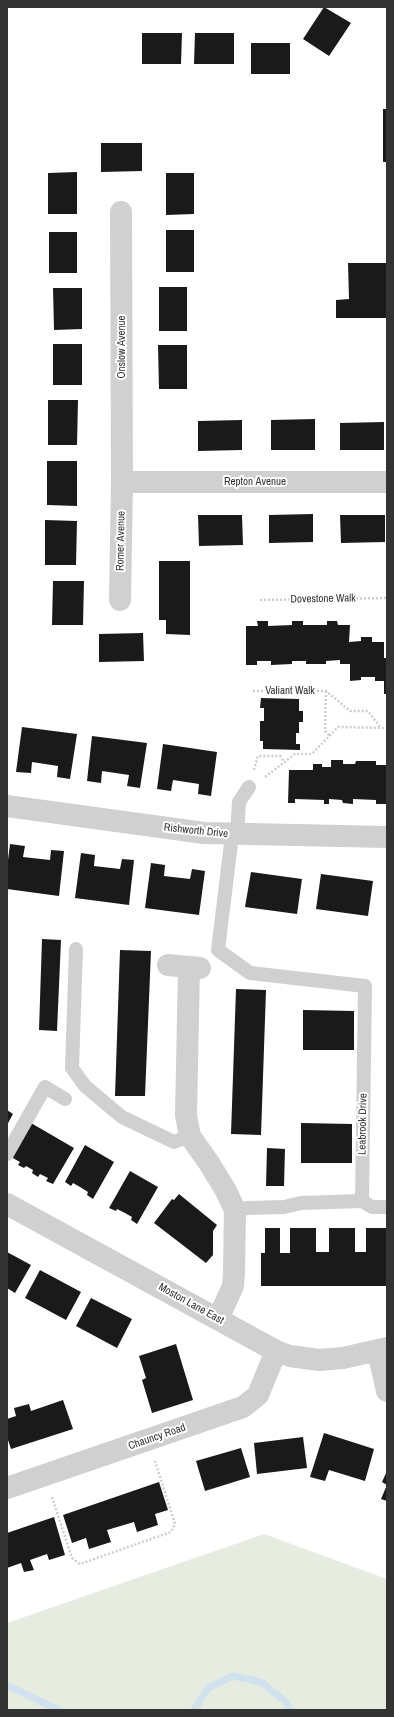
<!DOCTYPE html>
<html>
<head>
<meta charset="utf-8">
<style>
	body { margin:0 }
	#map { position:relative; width:394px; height:1717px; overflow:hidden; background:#fff; font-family:"Archivo Narrow",sans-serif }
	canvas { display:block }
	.frame { position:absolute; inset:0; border:8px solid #333; pointer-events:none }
</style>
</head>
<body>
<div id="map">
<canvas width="394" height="1717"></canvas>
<div class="frame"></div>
</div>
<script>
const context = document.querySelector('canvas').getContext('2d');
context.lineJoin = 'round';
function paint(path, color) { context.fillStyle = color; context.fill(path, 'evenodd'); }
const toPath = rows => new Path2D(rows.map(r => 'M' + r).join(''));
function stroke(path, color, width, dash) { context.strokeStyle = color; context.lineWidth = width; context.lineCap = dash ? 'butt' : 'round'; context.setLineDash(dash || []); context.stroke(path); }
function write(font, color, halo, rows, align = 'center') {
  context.font = font + ' "Archivo Narrow",sans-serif'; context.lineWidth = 4; context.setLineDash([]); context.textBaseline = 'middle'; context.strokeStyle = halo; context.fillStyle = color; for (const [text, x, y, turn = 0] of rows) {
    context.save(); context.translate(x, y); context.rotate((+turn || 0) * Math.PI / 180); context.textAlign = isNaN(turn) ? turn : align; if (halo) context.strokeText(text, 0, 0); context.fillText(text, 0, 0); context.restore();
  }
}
paint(toPath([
	[264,1534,387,1579,387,1710,7,1710,7,1623]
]), '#e6ecdf');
stroke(toPath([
	[7,1685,58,1710],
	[194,1710,208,1688,233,1676,261,1682,286,1702,290,1710]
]), '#cfe2ee', 7);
paint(toPath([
	[324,7,351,23,329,56,303,39],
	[142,33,182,33,181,64,142,64],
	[195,33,234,33,234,64,194,64],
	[251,43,290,43,290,74,251,74],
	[383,109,387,109,387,162,383,162],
	[101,143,142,143,142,171,101,172],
	[77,172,77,214,48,214,48,173],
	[166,173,194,173,194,214,166,215],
	[166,230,194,230,194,272,166,272],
	[49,232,77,232,77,273,49,273],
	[348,263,387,263,386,318,336,318,336,300,349,299],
	[159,287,187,287,187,331,159,331],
	[53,288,82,288,82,329,54,330],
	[53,344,82,344,82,385,53,385],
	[158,345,187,345,187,389,159,389],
	[48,400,78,400,77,445,48,445],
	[315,419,315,450,271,450,271,420],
	[242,420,242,450,198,451,198,421],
	[384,422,384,450,340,450,340,423],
	[47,461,77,461,77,506,47,505],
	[313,514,313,542,269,543,269,515],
	[198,515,242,515,243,545,199,546],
	[340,515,385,515,385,542,341,543],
	[45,520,77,521,76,565,45,565],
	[159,561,190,561,190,635,166,634,166,620,159,620],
	[53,581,84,581,83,625,52,625],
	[257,621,268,621,268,626,292,625,292,621,303,621,303,625,327,625,327,621,337,621,338,625,350,625,349,642,361,641,361,637,372,637,372,642,384,642,384,658,387,658,387,694,384,694,384,681,375,681,375,677,361,677,361,680,350,681,350,664,340,664,340,660,326,661,326,664,306,664,306,661,292,661,292,664,271,665,271,661,257,661,257,665,246,665,246,626,258,626],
	[143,633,144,661,99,662,99,634],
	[261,698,299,699,299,711,303,711,303,722,299,722,299,733,296,733,296,744,300,744,300,750,263,749,263,741,260,741,260,721,264,721,264,708,260,708],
	[22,727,77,734,70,779,57,777,58,766,32,762,31,773,16,772],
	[92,736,147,743,140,788,127,786,129,775,102,771,101,783,87,781],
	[163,744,217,752,211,796,198,794,199,784,173,780,171,791,157,789],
	[331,760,343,760,343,764,355,764,356,761,376,761,376,765,387,765,387,804,376,804,376,800,353,799,353,804,343,803,342,800,329,799,329,804,324,804,324,800,295,799,295,803,288,803,289,770,313,770,313,764,322,764,322,767,331,767],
	[10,844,25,846,23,857,50,860,51,850,64,851,59,896,7,889,7,868],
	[81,853,95,855,94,866,120,869,122,859,134,860,129,905,75,898],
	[151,863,165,865,164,876,190,879,192,869,205,871,199,915,145,908],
	[251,872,302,879,297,914,245,907],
	[321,874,373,881,368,916,316,909],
	[42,939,61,940,57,1031,39,1030],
	[120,950,151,951,145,1096,115,1096],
	[236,989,266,990,261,1135,231,1134],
	[303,1010,354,1011,354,1050,303,1050],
	[7,1110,13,1114,7,1125],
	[31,1123,74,1148,53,1184,46,1181,48,1178,40,1174,38,1177,32,1173,33,1170,26,1166,24,1168,18,1165,20,1162,11,1157],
	[301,1123,352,1124,352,1163,301,1163],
	[85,1145,114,1162,93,1199,87,1195,88,1192,80,1187,73,1183,71,1186,65,1182],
	[267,1148,285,1149,284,1186,266,1186],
	[130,1171,158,1187,137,1224,131,1220,132,1217,125,1213,117,1209,116,1211,109,1208],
	[179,1194,217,1225,213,1231,213,1255,206,1263,154,1223,172,1199,174,1200],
	[265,1228,280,1228,280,1253,290,1253,290,1228,316,1228,316,1252,329,1252,329,1228,355,1228,355,1252,366,1252,366,1228,387,1228,387,1286,261,1286,261,1253,265,1253],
	[7,1252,31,1265,15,1293,7,1288],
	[40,1270,81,1292,66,1320,25,1298],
	[91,1298,132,1319,117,1348,76,1326],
	[176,1344,193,1400,152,1413,142,1380,146,1378,139,1356],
	[63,1400,73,1429,11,1449,7,1437,7,1419,16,1416,14,1408,29,1404,31,1411],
	[324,1433,374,1449,365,1481,329,1470,325,1481,310,1477],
	[303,1437,307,1468,257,1474,254,1443],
	[241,1448,250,1477,205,1491,196,1461],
	[387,1471,387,1485,382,1482],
	[159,1482,168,1510,155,1514,158,1525,137,1532,134,1522,107,1530,111,1542,89,1549,86,1538,72,1543,63,1515],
	[387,1485,387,1501,381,1499],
	[54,1517,65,1555,49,1560,47,1554,30,1560,34,1570,24,1572,21,1563,7,1568,7,1533]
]), '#1a1a1a');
stroke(toPath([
	[260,600,387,598],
	[253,691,326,691,350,711,368,711,380,727],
	[326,691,325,731,330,736],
	[254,770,258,756,280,756,284,762],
	[265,777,295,754,312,754,338,727,387,728],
	[52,1497,72,1558,80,1564,171,1532,175,1524,155,1461]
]), '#cdcdcd', 2.5, [2, 2]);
stroke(toPath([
	[232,835,218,950,250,973,365,986,362,1201,301,1203,284,1207,248,1208,235,1210],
	[237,835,239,802,249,787],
	[76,949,72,1068,85,1086,122,1117,174,1142,190,1136],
	[7,1154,45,1087,65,1099],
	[362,1201,372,1207,387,1207]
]), '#d0d0d0', 14);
stroke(toPath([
	[122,482,387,482],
	[120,600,122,482,121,212],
	[7,806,204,833,387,837],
	[168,965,200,968],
	[189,967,186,1115,188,1126,190,1136,209,1163,225,1189,235,1210,234,1272,233,1286,218,1319],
	[378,1351,387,1391],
	[7,1488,243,1407,258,1395,276,1351]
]), '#d0d0d0', 22);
stroke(toPath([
	[7,1204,276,1351,290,1356,319,1360,343,1358,387,1348]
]), '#d0d0d0', 22);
write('11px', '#333', '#fff', [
	["Onslow Avenue",122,347,-90],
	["Repton Avenue",255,482],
	["Romer Avenue",121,541,-89],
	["Dovestone Walk",323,599,-1],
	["Valiant Walk",290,691],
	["Rishworth Drive",196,831,6],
	["Leabrook Drive",363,1124,-89],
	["Moston Lane East",191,1304,29],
	["Chauncy Road",157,1437,-19]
]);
</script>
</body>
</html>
